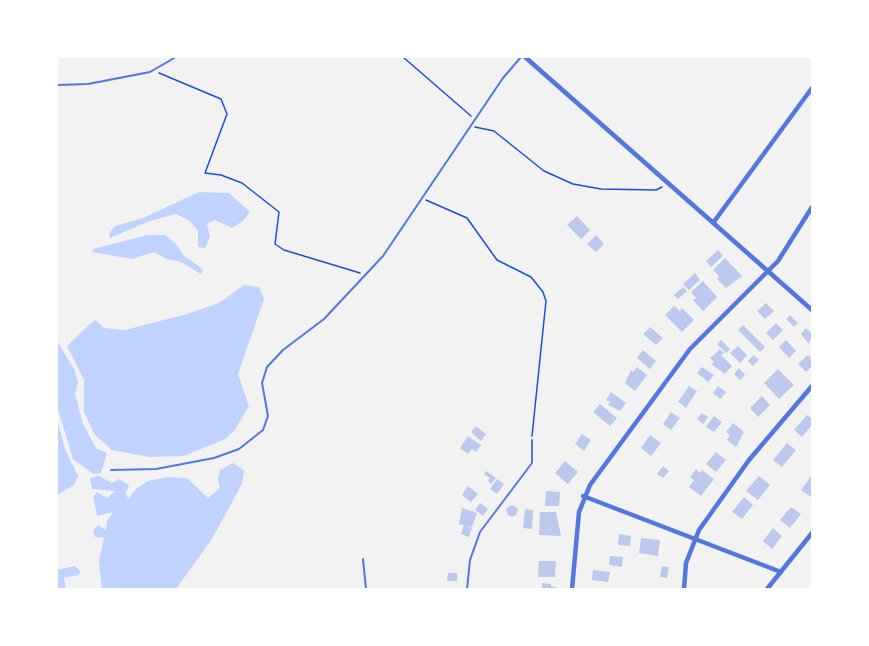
<!DOCTYPE html>
<html>
<head>
<meta charset="utf-8">
<style>
	body { margin:0 }
	#map { position:relative; width:869px; height:646px; overflow:hidden; background:#f2f2f2; font-family:"PT Serif",serif }
	canvas { display:block }
	.frame { position:absolute; inset:0; border:58px solid #fff; pointer-events:none }
</style>
</head>
<body>
<div id="map">
<canvas width="869" height="646"></canvas>
<div class="frame"></div>
</div>
<script>
const context = document.querySelector('canvas').getContext('2d');
context.lineJoin = 'round';
function paint(path, color) { context.fillStyle = color; context.fill(path, 'evenodd'); }
const toPath = rows => new Path2D(rows.map(r => 'M' + r).join(''));
function stroke(path, color, width, dash) { context.strokeStyle = color; context.lineWidth = width; context.lineCap = dash ? 'butt' : 'round'; context.setLineDash(dash || []); context.stroke(path); }
paint(toPath([
	[199,192,229,193,250,212,243,221,232,228,215,220,207,224,210,237,205,248,198,247,198,231,190,221,176,214,150,221,110,238,109,234,115,226,143,218],
	[147,235,165,235,176,244,184,256,199,266,203,271,201,274,181,262,167,259,154,252,132,259,92,252,93,249],
	[244,285,259,287,264,299,238,374,249,406,234,431,225,439,184,456,149,457,112,450,95,435,84,412,84,380,67,346,80,333,95,320,104,328,125,330,187,314,219,303],
	[57,341,74,369,78,382,75,394,83,424,96,448,107,453,101,473,93,474,73,459,57,406],
	[57,419,65,449,78,476,74,485,57,495],
	[233,463,244,470,242,484,212,539,176,589,102,589,99,561,104,538,95,537,93,531,98,525,106,530,107,521,113,512,97,516,93,497,97,492,107,498,115,491,92,489,90,478,99,476,112,483,119,479,129,485,126,493,128,499,136,489,148,481,167,477,187,478,208,498,220,488,218,479,220,470],
	[75,566,81,572,78,575,64,578,66,589,57,589,57,570]
]), '#bfd3fe');
paint(toPath([
	[577,216,590,230,581,239,567,225],
	[596,235,604,244,596,252,587,244],
	[718,250,723,256,711,267,706,261],
	[725,258,742,276,726,288,717,279,719,276,713,270],
	[695,273,700,280,689,290,683,284],
	[703,281,717,297,703,311,693,300,696,298,691,292],
	[683,287,687,291,678,299,674,295],
	[766,303,774,311,765,319,757,311],
	[674,306,680,311,682,308,694,320,682,332,665,315],
	[790,315,798,323,794,327,786,319],
	[776,323,783,330,773,340,766,333],
	[743,325,765,347,760,352,738,330],
	[650,327,663,338,656,345,643,334],
	[806,328,812,334,809,344,801,334],
	[721,340,730,349,726,353,717,344],
	[786,340,796,351,789,358,779,347],
	[738,346,747,355,740,363,730,353],
	[720,349,724,353,721,355,732,366,725,374,711,364,714,362,710,358],
	[643,350,656,361,650,369,637,358],
	[754,355,759,360,753,366,748,361],
	[808,355,812,359,812,366,806,372,798,364],
	[637,367,647,375,635,391,625,383,631,370,633,372],
	[702,367,714,375,708,382,697,373],
	[739,368,745,375,740,380,734,374],
	[778,369,794,385,779,399,764,383],
	[689,386,697,391,686,408,678,402],
	[718,386,726,392,721,399,713,393],
	[611,392,626,403,620,411,608,405,610,402,606,400],
	[762,396,770,405,758,417,750,408],
	[600,404,617,418,610,426,593,412],
	[671,412,680,418,671,430,663,424],
	[702,413,708,417,703,424,697,419],
	[807,415,812,419,812,425,802,437,794,430],
	[714,416,722,422,714,432,706,427],
	[733,423,744,432,736,447,727,440,730,435,726,432],
	[476,426,486,434,481,441,471,432],
	[582,434,591,440,584,451,575,444],
	[650,435,661,443,651,456,641,448],
	[468,436,481,445,476,452,472,449,468,454,460,448],
	[787,443,796,450,782,467,773,460],
	[716,452,726,460,716,472,706,464],
	[565,461,578,472,568,484,555,473],
	[663,466,669,471,663,478,657,474],
	[696,469,700,473,702,470,714,479,701,496,689,487,694,480,690,477],
	[486,471,496,478,491,484,488,481,490,478,484,474],
	[812,475,812,495,811,497,801,490],
	[759,476,770,485,758,500,746,491],
	[497,479,504,484,497,494,490,489],
	[468,486,478,494,471,502,462,495],
	[546,491,560,492,559,506,545,506],
	[744,497,753,505,742,519,732,512],
	[480,503,488,509,483,516,475,510],
	'506.5 511a5.5 5.5 0 1 1 11 0a5.5 5.5 0 1 1-11 0Z',
	[791,507,801,514,790,528,780,520],
	[462,508,477,513,472,527,459,524],
	[525,509,533,510,532,529,523,528],
	[540,512,556,512,561,536,539,535],
	[464,525,472,528,469,537,461,534],
	[773,528,782,536,772,549,763,541],
	[619,534,631,536,630,546,618,545],
	[641,538,660,540,658,556,639,553],
	[610,556,623,557,622,567,609,565],
	[539,561,556,561,555,577,538,577],
	[662,566,669,567,667,578,660,577],
	[593,570,610,572,608,582,592,580],
	[448,573,457,573,457,581,447,581],
	[542,583,551,584,551,586,562,589,542,589]
]), '#bdc9ec');
stroke(toPath([
	[403,57,471,116],
	[159,73,221,99,227,114,205,173,221,175,242,183,279,212,275,244,284,250,360,273],
	[475,127,494,131,544,171,573,184,601,189,656,190,662,187],
	[426,200,467,218,497,260,531,277,543,292,546,301,532,436]
]), '#1d4ed8', 1.5);
stroke(toPath([
	[57,85,88,84,150,72,176,57],
	[111,470,156,469,214,458,239,449,263,430,268,416,262,383,267,367,283,350,324,319,383,256,503,78,521,57],
	[363,559,366,589],
	[467,589,470,560,480,532,532,463,532,440]
]), '#5277de', 2);
stroke(toPath([
	[525,57,812,310],
	[713,223,812,88],
	[583,496,781,572],
	[572,589,579,512,590,485,690,349,778,261,812,207],
	[684,589,686,563,699,530,749,460,812,386],
	[767,589,812,533]
]), '#5277de', 4.5);
</script>
</body>
</html>
